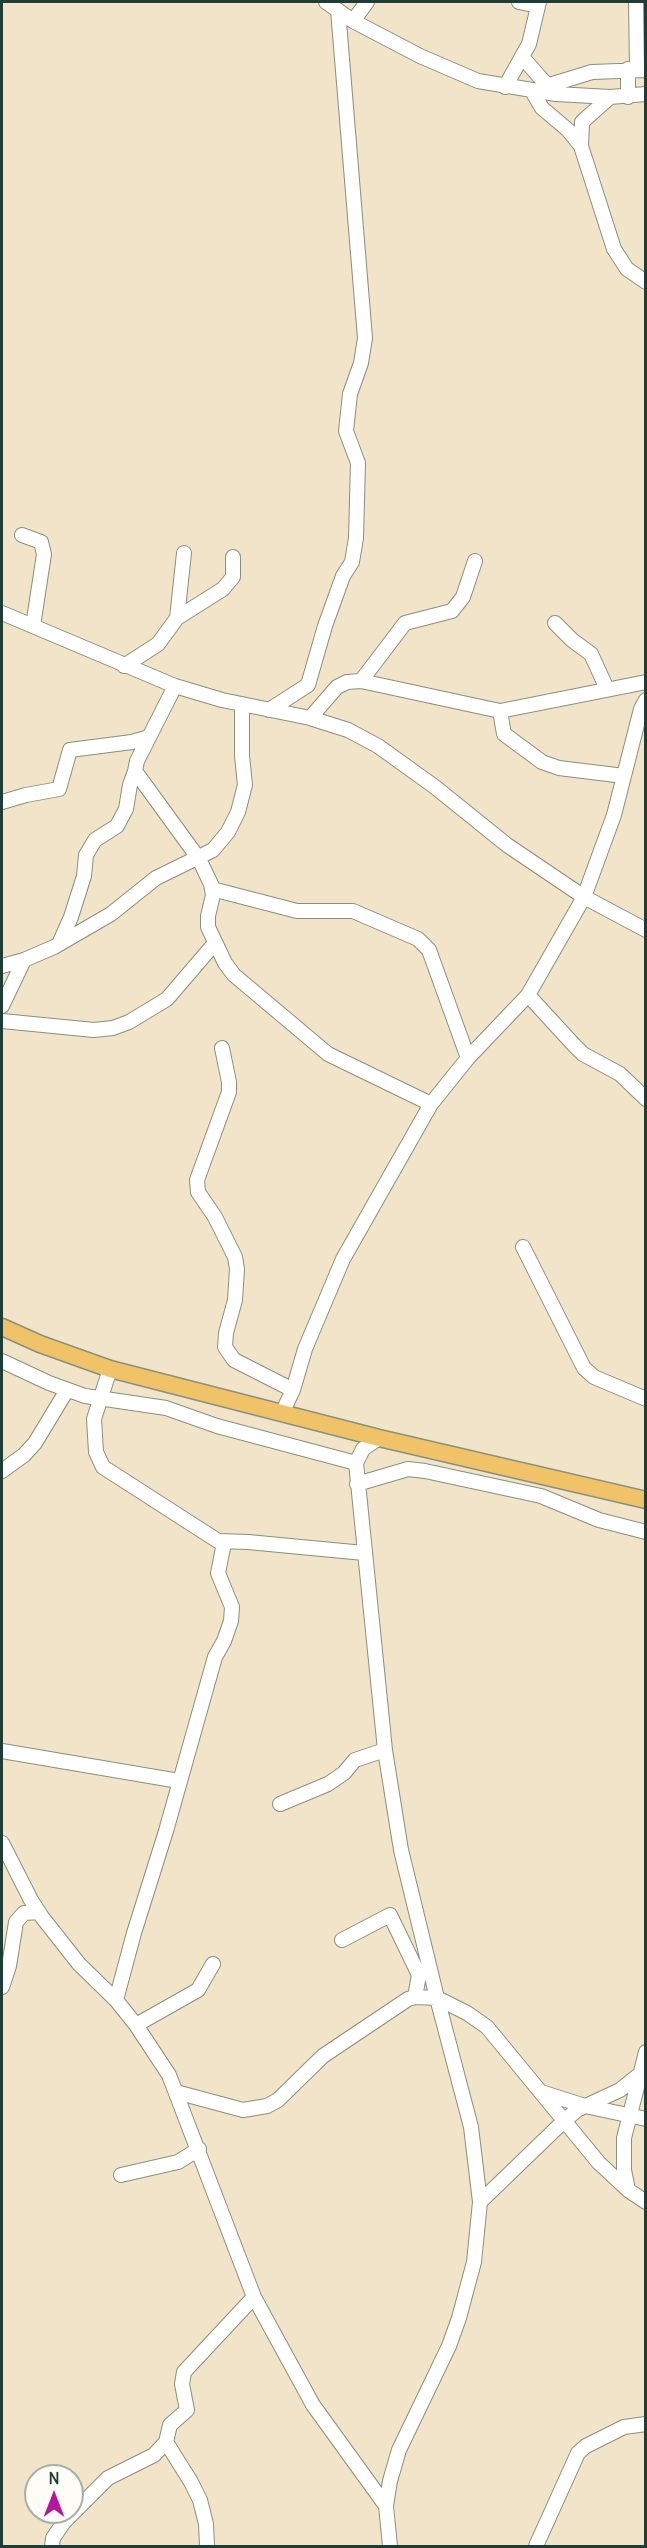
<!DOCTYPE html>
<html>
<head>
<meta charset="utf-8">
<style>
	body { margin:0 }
	#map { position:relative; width:647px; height:2548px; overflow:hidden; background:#f2e4c8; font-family:Delius,sans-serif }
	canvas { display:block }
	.frame { position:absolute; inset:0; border:3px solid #1f3d34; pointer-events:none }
	.north { position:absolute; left:24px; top:2464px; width:60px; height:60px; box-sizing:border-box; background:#fdfcf7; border:2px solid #a4b0a9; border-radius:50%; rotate:0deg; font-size:16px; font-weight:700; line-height:24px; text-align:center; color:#1f3d34 }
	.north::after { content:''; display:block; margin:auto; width:21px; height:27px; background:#b5179e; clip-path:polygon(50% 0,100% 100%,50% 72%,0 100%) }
</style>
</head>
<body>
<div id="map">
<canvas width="647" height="2548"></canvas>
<div class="frame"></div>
<div class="north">N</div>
</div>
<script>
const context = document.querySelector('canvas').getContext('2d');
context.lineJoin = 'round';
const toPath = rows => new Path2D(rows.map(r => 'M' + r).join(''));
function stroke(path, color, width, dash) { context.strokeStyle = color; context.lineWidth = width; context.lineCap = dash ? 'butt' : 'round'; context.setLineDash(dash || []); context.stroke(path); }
const minor = toPath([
	[326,2,353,21,420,56,478,81,556,94,610,97,646,94],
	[519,2,538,6],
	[636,2,637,69],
	[353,21,367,2],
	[523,58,553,92],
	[628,69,628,97],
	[546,86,592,72,646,70],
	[505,87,529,44,539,2],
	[532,91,542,108,568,130,581,146,614,249,627,269,646,282],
	[581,146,582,122,610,97],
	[22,535,41,542,44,554,33,626],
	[2,613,175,686,222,700,310,718,348,730,378,746,435,787,507,845,584,897,646,930],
	[177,618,223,589,233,577,233,557],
	[555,623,572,640,591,654,607,689],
	[124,666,158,644,177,618,184,553],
	[361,681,405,623,452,611,463,597,475,561],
	[175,686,137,761,135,771,199,859,211,884,213,895,208,916,208,927,225,963,234,975,328,1054,431,1104],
	[269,710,308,685,325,626,343,576,352,562,356,538,358,463,346,431,350,394,361,363,365,338,338,10],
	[500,711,504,734,542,762,559,768,624,776],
	[310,718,337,687,347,682,361,681,500,711,646,682],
	[2,802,26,795,59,789,70,750,132,742,149,737],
	[212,889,297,911,353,911,418,939,429,950,468,1058],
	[59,944,71,917,84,876,86,855,95,840,117,826,126,809,130,785,135,771],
	[2,966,24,960,54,947,111,914,156,878,213,850,228,832,238,812,245,785,242,756,242,704],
	[528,995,573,1044,583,1054,620,1074,646,1099],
	[2,1006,24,960],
	[2,1021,94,1030,113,1028,129,1022,167,999,215,943],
	[222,1048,229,1082,229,1092,197,1180,198,1192,215,1217,235,1257,237,1269,235,1300,226,1333,225,1347,234,1360,293,1390],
	[523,1247,584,1368,594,1377,646,1399],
	[2,1361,49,1383,85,1396,166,1408,217,1426,356,1463],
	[110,1369,94,1419,96,1452,103,1467,218,1541,248,1542,364,1553],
	[282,1413,293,1390,305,1349,343,1259,431,1104,468,1058,528,995,584,897,614,815,641,709,646,700],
	[379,1438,363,1449,356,1463,385,1750,401,1850,437,1998,471,2127,480,2202,474,2262,459,2318,449,2346,399,2450,390,2481,386,2506,390,2546],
	[2,1471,24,1455,35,1443,67,1390],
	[357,1484,408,1469,425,1471,541,1496,599,1520,646,1532],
	[2,1751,179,1781],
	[280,1804,328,1784,344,1773,355,1760,385,1750],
	[2,1843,31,1900,42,1917,79,1964,116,2000,136,2025,169,2075,254,2297,313,2405,386,2506],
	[342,1940,390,1915,419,1975,415,1997],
	[2,1987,9,1966,16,1922,24,1913,39,1912],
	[116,2000,134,1933,166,1831,215,1657,224,1641,231,1621,232,1607,218,1573,224,1543],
	[136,2025,198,1990,213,1964],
	[176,2092,243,2110,267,2106,278,2100,323,2056,408,1999,415,1997,437,1998,467,2013,487,2027,599,2163,628,2190,646,2202],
	[541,2092,585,2106,646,2119],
	[121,2175,178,2162,199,2149],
	[628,2190,624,2170,624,2138,646,2052],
	[480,2202,565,2120,577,2110,620,2090,640,2074],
	[166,2442,191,2482,200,2500,206,2524,207,2546],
	[52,2546,53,2538,64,2522,108,2478,154,2455,166,2442,170,2425,187,2410,182,2384,184,2372,254,2297],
	[536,2546,578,2453,586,2446,624,2427,646,2424]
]);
const major = toPath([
	[2,1327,40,1344,110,1369,379,1438,646,1500]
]);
stroke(minor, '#88907e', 16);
stroke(major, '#88907e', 19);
stroke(minor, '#fff', 14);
stroke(major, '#f1c369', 16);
</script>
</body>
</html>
